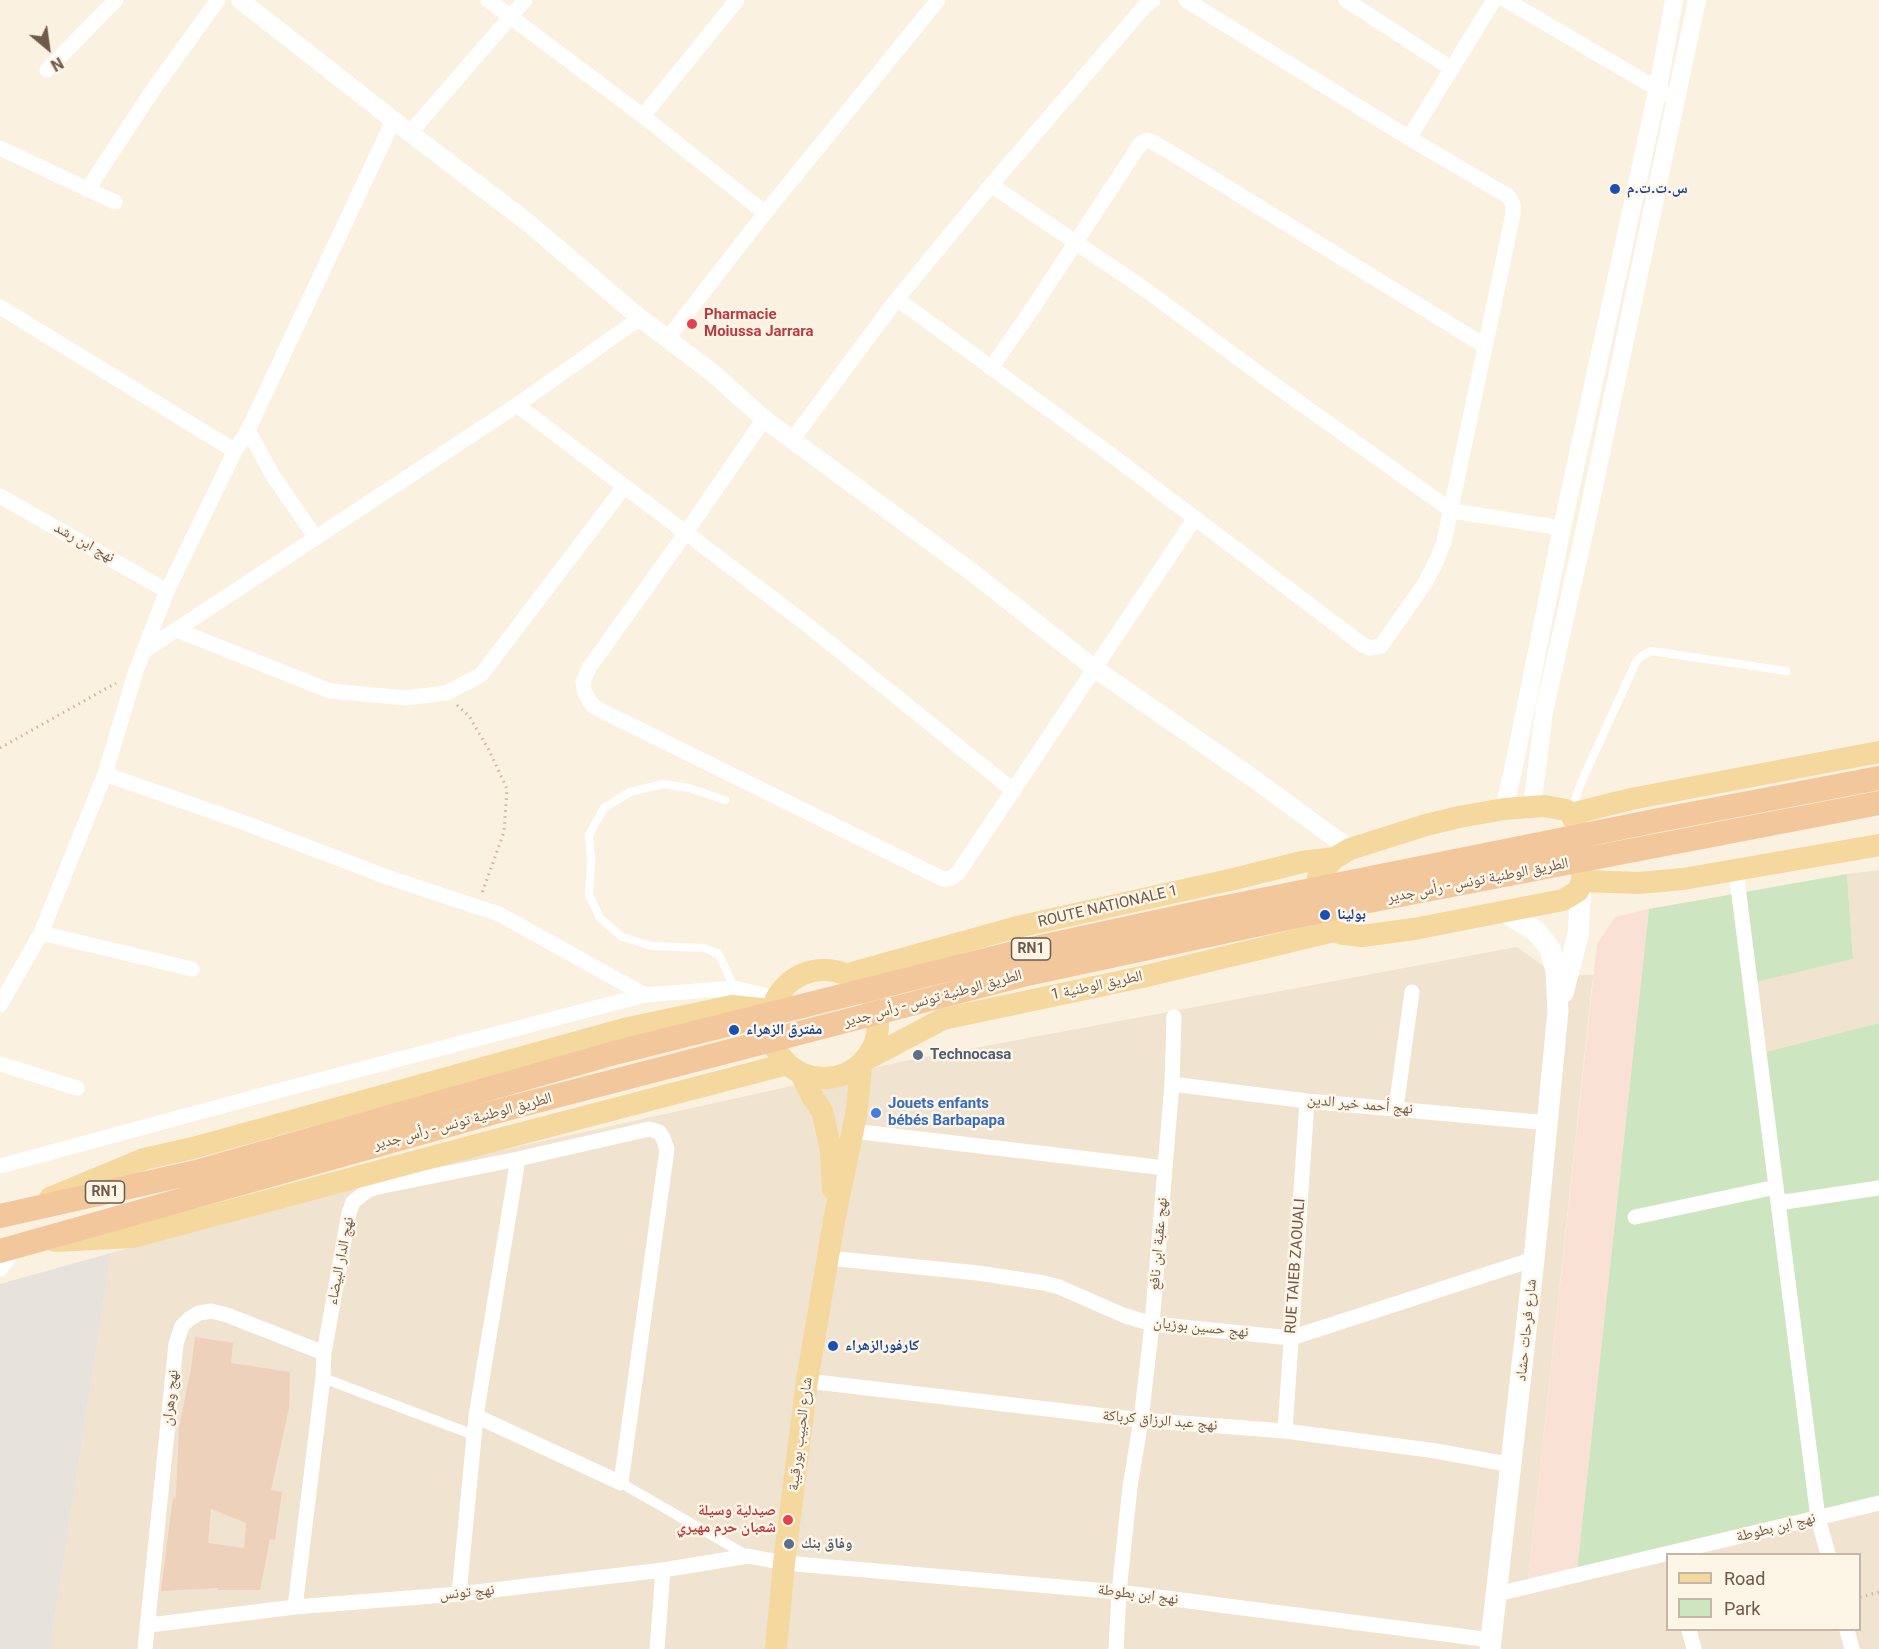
<!DOCTYPE html>
<html>
<head>
<meta charset="utf-8">
<style>
	body { margin:0 }
	#map { position:relative; width:1879px; height:1649px; overflow:hidden; background:#faf1e0; font-family:Roboto,sans-serif }
	canvas { display:block }
	.legend { position:absolute; left:1666px; top:1553px; width:195px; height:78px; box-sizing:border-box; background:#fdf5e6; border:2px solid #c4b7a8; margin:0; padding:8px 10px; list-style:none; font-size:18px; color:#6e594a }
	.legend li { display:flex; align-items:center; gap:12px; height:30px }
	.legend b { width:30px; border:2px solid #c4b7a8 }
	.north { position:absolute; left:18px; top:18px; width:60px; height:60px; -webkit-text-stroke:4px #fdf5e6; paint-order:stroke; rotate:151deg; font-size:16px; font-weight:700; line-height:24px; text-align:center; color:#6e594a }
	.north::after { content:''; display:block; margin:auto; width:21px; height:27px; background:#6e594a; clip-path:polygon(50% 0,100% 100%,50% 72%,0 100%) }
</style>
</head>
<body>
<div id="map">
<canvas width="1879" height="1649"></canvas>
<ul class="legend">
<li><b style="height:8px;background:#f4d89d"></b>Road</li>
<li><b style="height:16px;background:#cee5c1"></b>Park</li>
</ul>
<div class="north">N</div>
</div>
<script>
const context = document.querySelector('canvas').getContext('2d');
context.lineJoin = 'round';
function paint(path, color) { context.fillStyle = color; context.fill(path, 'evenodd'); }
const toPath = rows => new Path2D(rows.map(r => 'M' + r).join(''));
function stroke(path, color, width, dash) { context.strokeStyle = color; context.lineWidth = width; context.lineCap = dash ? 'butt' : 'round'; context.setLineDash(dash || []); context.stroke(path); }
function write(font, color, halo, rows, align = 'center') {
  context.font = font + ' Roboto,"Noto Naskh Arabic",sans-serif'; context.lineWidth = 5; context.setLineDash([]); context.textBaseline = 'middle'; context.strokeStyle = halo; context.fillStyle = color; for (const [text, x, y, turn = 0] of rows) {
    context.save(); context.translate(x, y); context.rotate((+turn || 0) * Math.PI / 180); context.textAlign = isNaN(turn) ? turn : align; if (halo) context.strokeText(text, 0, 0); context.fillText(text, 0, 0); context.restore();
  }
}
paint(toPath([
	[1879,870,1879,1023,1762,1053,1751,983,1853,959,1847,874],
	[1517,947,1556,975,1593,975,1528,1580,1879,1497,1879,1649,50,1649,111,1253,353,1183,905,1061],
	[1668,1554,1860,1554,1860,1630,1668,1630]
]), '#f0e3d0');
paint(toPath([
	[1649,909,1577,1571,1528,1581,1597,944,1615,917]
]), '#f9e1d5');
paint(toPath([
	[111,1253,50,1649,0,1649,0,1284]
]), '#e8e2dc');
paint(toPath([
	[1847,874,1853,959,1752,983,1762,1053,1879,1023,1879,1497,1577,1571,1649,909]
]), '#cee5c1');
paint(toPath([
	[195,1337,233,1343,231,1363,290,1372,289,1408,271,1490,282,1492,275,1540,270,1539,260,1590,218,1590,218,1588,161,1591,173,1497,176,1498,179,1427,191,1369],
	[211,1509,246,1523,244,1548,208,1543]
]), '#edd1ba');
stroke(toPath([
	[457,705,469,716,489,750,507,789,504,832,482,893],
	[0,748,116,683],
	[1860,1597,1879,1592]
]), '#d1b49e', 3, [1.5, 4.5]);
stroke(toPath([
	[725,800,689,788,663,784,630,792,604,808,589,835,591,861,589,894,600,918,622,937,652,946,704,948,719,954,734,988],
	[1572,809,1580,785,1637,660,1642,656,1651,651,1786,671]
]), '#fff', 8);
stroke(toPath([
	[323,1378,474,1435],
	[621,1483,748,1556]
]), '#fff', 10);
stroke(toPath([
	[488,0,643,116,765,213],
	[1346,0,1452,69],
	[1506,0,1676,100],
	[47,70,116,0],
	[643,116,737,0],
	[410,133,525,0],
	[1409,138,1494,0],
	[0,148,115,202],
	[991,185,1146,290,1265,378,1452,511,1562,528],
	[87,190,155,87,218,0],
	[897,299,1106,451,1363,645,1370,648,1381,646,1425,583,1436,562,1444,542,1505,252,1513,214,1513,204,1508,196,1409,138,1186,0],
	[0,307,235,451],
	[667,339,765,213,938,0],
	[991,368,1028,315,1137,149,1141,143,1147,140,1153,142,1178,157,1485,346],
	[517,405,801,620,1014,791],
	[764,419,685,534,589,668,583,682,584,691,592,705,600,710,943,879,951,878,958,873,1195,518],
	[248,430,273,476,316,538],
	[792,440,897,299,991,185,1144,7,1153,0],
	[0,496,167,591],
	[177,630,330,691,406,698,446,693,481,675,624,487],
	[144,651,517,405,640,318],
	[105,774,245,823,387,877,499,914,645,995],
	[1736,871,1818,1518,1828,1554],
	[41,933,192,969],
	[0,1005,41,933,105,774,136,671,167,591,235,451,248,430,394,119],
	[0,1064,77,1088],
	[1172,1084,1307,1101,1548,1123],
	[1396,1108,1412,992],
	[853,1131,1165,1168],
	[0,1166,285,1089,645,995,734,988,776,998],
	[1778,1203,1879,1188],
	[1635,1217,1776,1187],
	[828,1258,978,1273,1044,1283,1059,1287,1123,1315,1152,1324,1291,1338,1534,1259],
	[0,1269,17,1246],
	[807,1381,1141,1420,1285,1431,1436,1451,1512,1465],
	[1285,1431,1307,1101],
	[459,1594,476,1416,518,1159],
	[1497,1594,1879,1503],
	[295,1607,323,1378,324,1353,349,1213,353,1202,368,1190,378,1187,518,1159,649,1129,659,1132,663,1138,667,1149,621,1483,476,1416],
	[149,1625,295,1607,459,1594,663,1570,748,1556,784,1563,1119,1592,1491,1640],
	[1689,1630,1694,1649],
	[1847,1630,1852,1649],
	[145,1649,176,1344,182,1326,189,1319,199,1313,211,1311,227,1315,324,1353],
	[657,1649,663,1570],
	[1116,1649,1119,1592,1130,1487,1141,1420,1152,1324,1172,1084,1174,1017]
]), '#fff', 15);
stroke(toPath([
	[240,0,410,133,526,221,640,318,714,374,764,419,973,573,1094,668,1254,779,1350,849],
	[1532,807,1544,711,1584,533,1697,0],
	[1504,809,1514,766,1562,528,1658,88,1674,0]
]), '#fff', 18);
stroke(toPath([
	[1563,993,1578,935,1581,886],
	[1490,1649,1534,1259,1558,1011,1556,971,1550,949,1536,931,1504,912]
]), '#fff', 21);
stroke(toPath([
	[1544,806,1566,810,1571,814,1580,833,1583,851,1582,881,1578,891,1563,900,1414,929,1362,936,1343,934,1334,931,1326,926,1317,914,1314,896,1319,874,1335,858,1350,849,1426,825,1459,817,1504,809,1544,806],
	[1571,814,1631,799,1879,752],
	[1582,881,1639,883,1683,879,1879,845],
	'770 1024a54 54 0 1 1 108 0a54 54 0 1 1-108 0Z',
	[848,974,1017,927,1234,879,1302,862,1335,858],
	[867,1059,943,1019,1142,977,1334,931],
	[801,1074,812,1096,822,1111,824,1119,831,1151,833,1189],
	[50,1198,144,1159,193,1148,624,1029,732,1006,771,1010],
	[55,1241,132,1237,496,1140,787,1064],
	[776,1649,784,1563,807,1381,834,1221,857,1110,861,1065]
]), '#f4d89d', 22);
stroke(toPath([
	[0,1216,196,1172,618,1052,1022,951,1202,912,1659,820,1879,778],
	[0,1251,506,1109,1027,974,1363,902,1879,803]
]), '#f2c79c', 24);
for (const [x, y, r, color] of [
	[1615,189,6,"#1a4fb4"],
	[692,324,6,"#e0444e"],
	[1325,915,6,"#1a4fb4"],
	[734,1030,6,"#1a4fb4"],
	[918,1055,6,"#5c6f8a"],
	[876,1113,6,"#3f7fe0"],
	[833,1346,6,"#1a4fb4"],
	[788,1520,6,"#e0444e"],
	[789,1544,6,"#5c6f8a"]
]) { const dot = new Path2D(); dot.arc(x, y, r, 0, 2 * Math.PI); context.fillStyle = color; context.fill(dot); stroke(dot, '#fdf5e6', 2); }
for (const [x, y, w] of [
	[1031,949,39],
	[105,1192,39]
]) { const box = new Path2D(); box.roundRect(x - w / 2, y - 11, w, 22, 4.5); context.fillStyle = '#fdf5e6'; context.fill(box); stroke(box, '#6e594a', 1.5); }
write('bold 14px', '#6e594a', null, [
	["RN1",1031,949],
	["RN1",105,1192]
]);
write('bold 15px', '#164399', '#fdf5e6', [
	["س.ت.ت.م",1627,189],
	["بولينا",1337,915],
	["مفترق الزهراء",746,1030],
	["كارفورالزهراء",845,1346]
], 'left');
write('bold 15px', '#be3a42', '#fdf5e6', [
	["Pharmacie",704,315],
	["Moiussa Jarrara",704,332],
	["صيدلية وسيلة",776,1511,"right"],
	["شعبان حرم مهيري",776,1528,"right"]
], 'left');
write('15px', '#6e594a', '#fdf5e6', [
	["نهج ابن رشد",84,543,29],
	["الطريق الوطنية تونس - رأس جدير",1478,881,-11],
	["ROUTE NATIONALE 1",1108,907,-13],
	["الطريق الوطنية 1",1097,986,-12],
	["الطريق الوطنية تونس - رأس جدير",933,999,-15],
	["نهج أحمد خير الدين",1360,1105,5],
	["الطريق الوطنية تونس - رأس جدير",463,1122,-15],
	["نهج عقبة ابن نافع",1159,1244,-85],
	["نهج الدار البيضاء",341,1261,-79],
	["RUE TAIEB ZAOUALI",1296,1266,-86],
	["نهج حسين بوزيان",1201,1328,6],
	["شارع فرحات حشاد",1527,1330,-84],
	["نهج وهران",171,1398,-84],
	["نهج عبد الرزاق كرباكة",1160,1421,5],
	["شارع الحبيب بورقيبة",801,1434,-83],
	["نهج ابن بطوطة",1776,1528,-14],
	["نهج تونس",467,1593,-6],
	["نهج ابن بطوطة",1138,1595,7]
]);
write('bold 15px', '#4e5e75', '#fdf5e6', [
	["Technocasa",930,1055],
	["وفاق بنك",801,1544]
], 'left');
write('bold 15px', '#366cbe', '#fdf5e6', [
	["Jouets enfants",888,1104],
	["bébés Barbapapa",888,1121]
], 'left');
</script>
</body>
</html>
